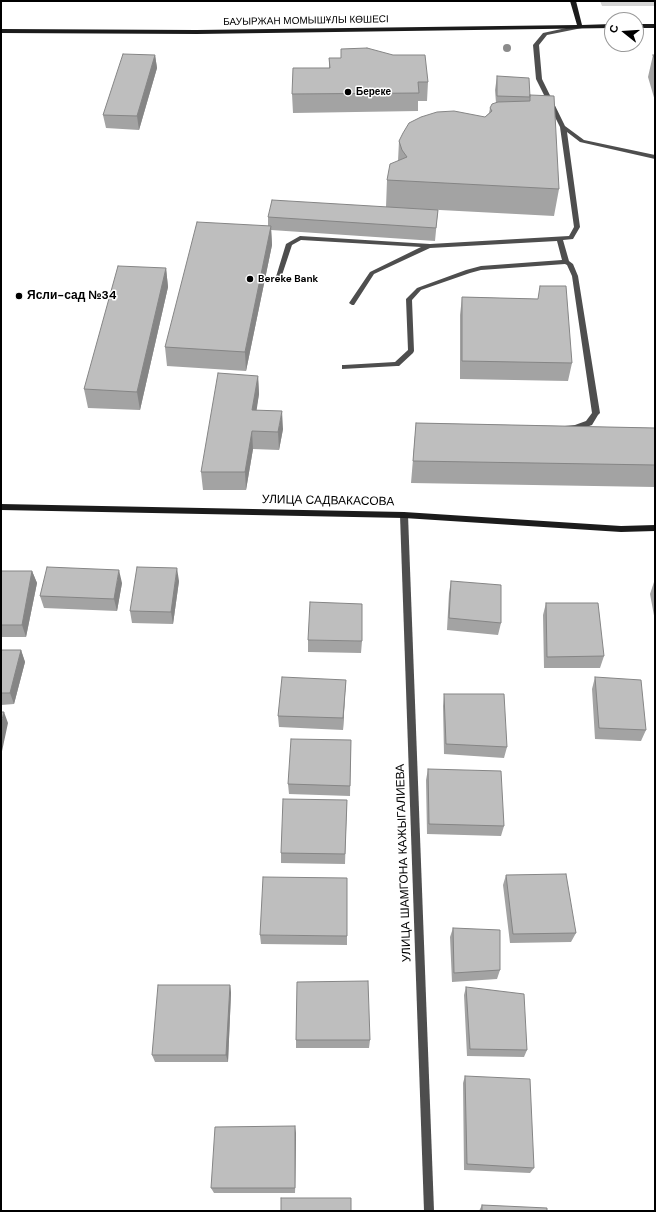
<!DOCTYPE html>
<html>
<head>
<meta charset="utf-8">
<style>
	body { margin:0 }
	#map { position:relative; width:656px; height:1212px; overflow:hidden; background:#fff; font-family:"DM Sans",sans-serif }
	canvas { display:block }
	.frame { position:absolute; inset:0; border:2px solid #000; pointer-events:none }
	.north { position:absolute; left:604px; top:12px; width:40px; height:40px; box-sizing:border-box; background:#fff; border:1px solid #999; border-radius:50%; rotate:287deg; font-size:11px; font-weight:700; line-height:16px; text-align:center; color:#000 }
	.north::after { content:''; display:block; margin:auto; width:14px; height:18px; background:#000; clip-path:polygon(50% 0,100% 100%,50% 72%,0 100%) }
</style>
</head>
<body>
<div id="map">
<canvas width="656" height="1212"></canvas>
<div class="frame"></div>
<div class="north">С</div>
</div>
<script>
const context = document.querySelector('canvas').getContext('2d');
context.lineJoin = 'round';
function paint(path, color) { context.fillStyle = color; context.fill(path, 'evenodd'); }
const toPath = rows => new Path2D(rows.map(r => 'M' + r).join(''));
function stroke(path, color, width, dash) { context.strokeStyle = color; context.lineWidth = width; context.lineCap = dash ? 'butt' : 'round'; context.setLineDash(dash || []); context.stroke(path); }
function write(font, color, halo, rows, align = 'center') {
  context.font = font + ' "DM Sans",sans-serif'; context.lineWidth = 3; context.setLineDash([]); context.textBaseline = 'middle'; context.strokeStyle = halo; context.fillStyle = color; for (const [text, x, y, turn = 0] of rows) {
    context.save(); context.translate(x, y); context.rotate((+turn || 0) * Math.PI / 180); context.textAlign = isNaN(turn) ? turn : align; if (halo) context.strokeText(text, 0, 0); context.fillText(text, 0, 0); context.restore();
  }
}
paint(toPath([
	[600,1,655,1,655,6,602,6]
]), '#d5d5d5');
paint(toPath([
	[580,25,583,27,582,28,547,35,539,45,542,79,565,126,584,140,655,155,655,159,580,142,567,132,580,227,573,239,563,240,569,261,573,264,578,276,600,413,598,415,592,425,575,431,568,431,564,428,565,426,575,425,586,421,592,413,572,276,567,265,565,264,481,270,470,273,421,290,412,300,414,351,413,353,399,366,397,366,342,369,342,365,344,365,395,362,408,350,406,299,417,288,466,270,481,266,562,260,557,241,430,248,374,274,354,305,352,305,349,303,370,272,421,247,301,240,292,245,280,281,278,282,275,280,286,244,300,236,430,244,569,236,574,227,560,127,536,79,533,45,543,33,580,25]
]), '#4e4e4e');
paint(toPath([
	[404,512,408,515,434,1211,424,1211,400,515,404,512]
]), '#4e4e4e');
paint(toPath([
	[570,1,576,1,582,25,612,24,612,28,197,34,1,33,1,29,197,30,577,25,570,1],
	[636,24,655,24,655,28,636,28,636,24],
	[1,504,404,512,621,526,655,525,655,531,621,532,404,518,1,510,1,504]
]), '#1b1b1b');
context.fillStyle = '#8b8b8b';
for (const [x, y] of [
	[507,48]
]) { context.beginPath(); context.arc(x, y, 4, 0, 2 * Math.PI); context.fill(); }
paint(toPath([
	[155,55,157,68,139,130,106,128,103,115],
	[653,55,655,55,655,101,648,77],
	[329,58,428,82,427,101,418,101,418,111,293,113,292,94,329,68],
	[497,76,530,95,559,189,554,216,402,208,438,210,435,241,271,230,272,245,246,371,167,366,165,347,268,226,268,217,386,207,387,180,398,161,399,141,485,117,489,113,490,108,496,103,495,90],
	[166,268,168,287,140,410,88,408,84,389],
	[462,297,538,299,572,363,568,381,460,379,460,315],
	[258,376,259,394,256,410,283,429,279,450,253,449,246,490,203,490,201,472],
	[416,423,655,428,655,487,411,483],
	[1,571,32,571,37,583,26,637,1,637],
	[179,581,173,624,132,623,130,611],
	[451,581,501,623,498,635,447,630,449,593],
	[654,582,655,582,655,621,650,594],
	[122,583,117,611,44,608,40,596],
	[546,603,604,656,600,668,544,668,543,615],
	[308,640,362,641,361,653,308,652],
	[1,650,21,650,25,662,14,704,1,705],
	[595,677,646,730,641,741,595,739,592,689],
	[346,680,343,730,279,727,278,716],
	[444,694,507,747,504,758,444,754,443,706],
	[351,740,350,796,289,794,288,784],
	[428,769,504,826,501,836,427,834,426,780],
	[347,800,345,864,281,863,281,853],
	[506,875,576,933,571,942,510,943,503,885],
	[453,928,500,970,497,979,452,982,450,937],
	[260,935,347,936,347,945,261,944],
	[230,985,231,993,228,1062,155,1062,152,1055],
	[466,987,527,1050,524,1057,467,1056,464,995],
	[296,1040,370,1040,369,1048,296,1048],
	[465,1076,534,1168,530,1173,464,1170,463,1083],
	[296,1133,295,1193,214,1193,211,1188],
	[482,1205,547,1211,479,1211]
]), '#a3a3a3');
paint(toPath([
	[155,55,157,68,139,130,137,116],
	[271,226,272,245,246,371,245,352],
	[166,268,168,287,140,410,137,392],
	[258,376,259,394,254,428,252,410],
	[282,411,283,429,279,450,278,432],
	[252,431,253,449,246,490,245,472],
	[177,568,179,581,173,624,171,612],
	[119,570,122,583,117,611,114,599],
	[32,571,37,583,26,637,22,625],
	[21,650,25,662,14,704,10,693],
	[346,680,345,691,343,730,343,718],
	[4,712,8,723,1,756,1,723],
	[230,985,231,993,228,1062,226,1055],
	[295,1126,296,1133,295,1193]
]), '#858585');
const building = toPath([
	[367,48,393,55,425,55,428,82,418,82,419,93,292,94,293,68,330,68,329,58,341,58,341,49,367,48],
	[123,54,155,55,137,116,103,115,123,54],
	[653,55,655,55,655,61,653,55],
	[497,76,529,78,530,97,497,96,497,76],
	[530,95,554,96,559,189,387,180,390,164,407,157,402,150,399,141,403,133,409,123,421,117,437,112,454,111,485,117,492,111,490,108,492,104,498,102,530,101,530,95],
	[272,200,438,210,436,228,268,217,272,200],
	[197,222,271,226,245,352,165,347,197,222],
	[118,266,166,268,137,392,84,389,118,266],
	[540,286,566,286,572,363,462,361,462,297,538,299,540,286],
	[218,373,258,376,252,410,282,411,278,432,252,431,245,472,201,472,218,373],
	[416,423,655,428,655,465,413,461,416,423],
	[47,567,119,570,114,599,40,596,47,567],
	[137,567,177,568,171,612,130,611,137,567],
	[1,571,32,571,22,625,1,625,1,571],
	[451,581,501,585,501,623,449,618,451,581],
	[310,602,362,604,362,641,308,640,310,602],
	[546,603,598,603,604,656,547,657,546,603],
	[1,650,21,650,10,693,1,693,1,650],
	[282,677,346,680,343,718,278,716,282,677],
	[595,677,641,680,646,730,599,728,595,677],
	[444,694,504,694,507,747,446,744,444,694],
	[1,712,4,712,1,723,1,712],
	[291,739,351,740,350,786,288,784,291,739],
	[428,769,501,771,504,826,429,824,428,769],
	[283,799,347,800,345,854,281,853,283,799],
	[566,874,576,933,513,934,506,875,566,874],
	[263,877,347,878,347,936,260,935,263,877],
	[453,928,500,930,500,970,454,973,453,928],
	[368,981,370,1040,296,1040,297,982,368,981],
	[158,985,230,985,226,1055,152,1055,158,985],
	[466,987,524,994,527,1050,470,1049,466,987],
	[465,1076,530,1079,534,1168,467,1164,465,1076],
	[295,1126,295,1188,211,1188,215,1127,295,1126],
	[281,1198,351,1198,351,1211,281,1211,281,1198],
	[482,1205,547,1208,547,1211,482,1211,482,1205]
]);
paint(building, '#bebebe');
stroke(building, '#858585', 1);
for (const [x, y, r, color] of [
	[348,92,4,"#000"],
	[250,279,4,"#000"],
	[19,296,4,"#000"]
]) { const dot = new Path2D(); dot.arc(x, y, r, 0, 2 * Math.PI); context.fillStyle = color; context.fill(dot); stroke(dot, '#fff', 1.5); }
write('10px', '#000', '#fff', [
	["БАУЫРЖАН МОМЫШҰЛЫ КӨШЕСІ",306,21,-1]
]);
write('bold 10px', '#000', '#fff', [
	["Береке",356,92],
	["Bereke Bank",258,279]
], 'left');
write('bold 12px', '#000', '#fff', [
	["Ясли-сад №34",27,296]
], 'left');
write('12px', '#000', '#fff', [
	["УЛИЦА САДВАКАСОВА",328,501,1],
	["УЛИЦА ШАМГОНА КАЖЫГАЛИЕВА",404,863,-92]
]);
</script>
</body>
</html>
